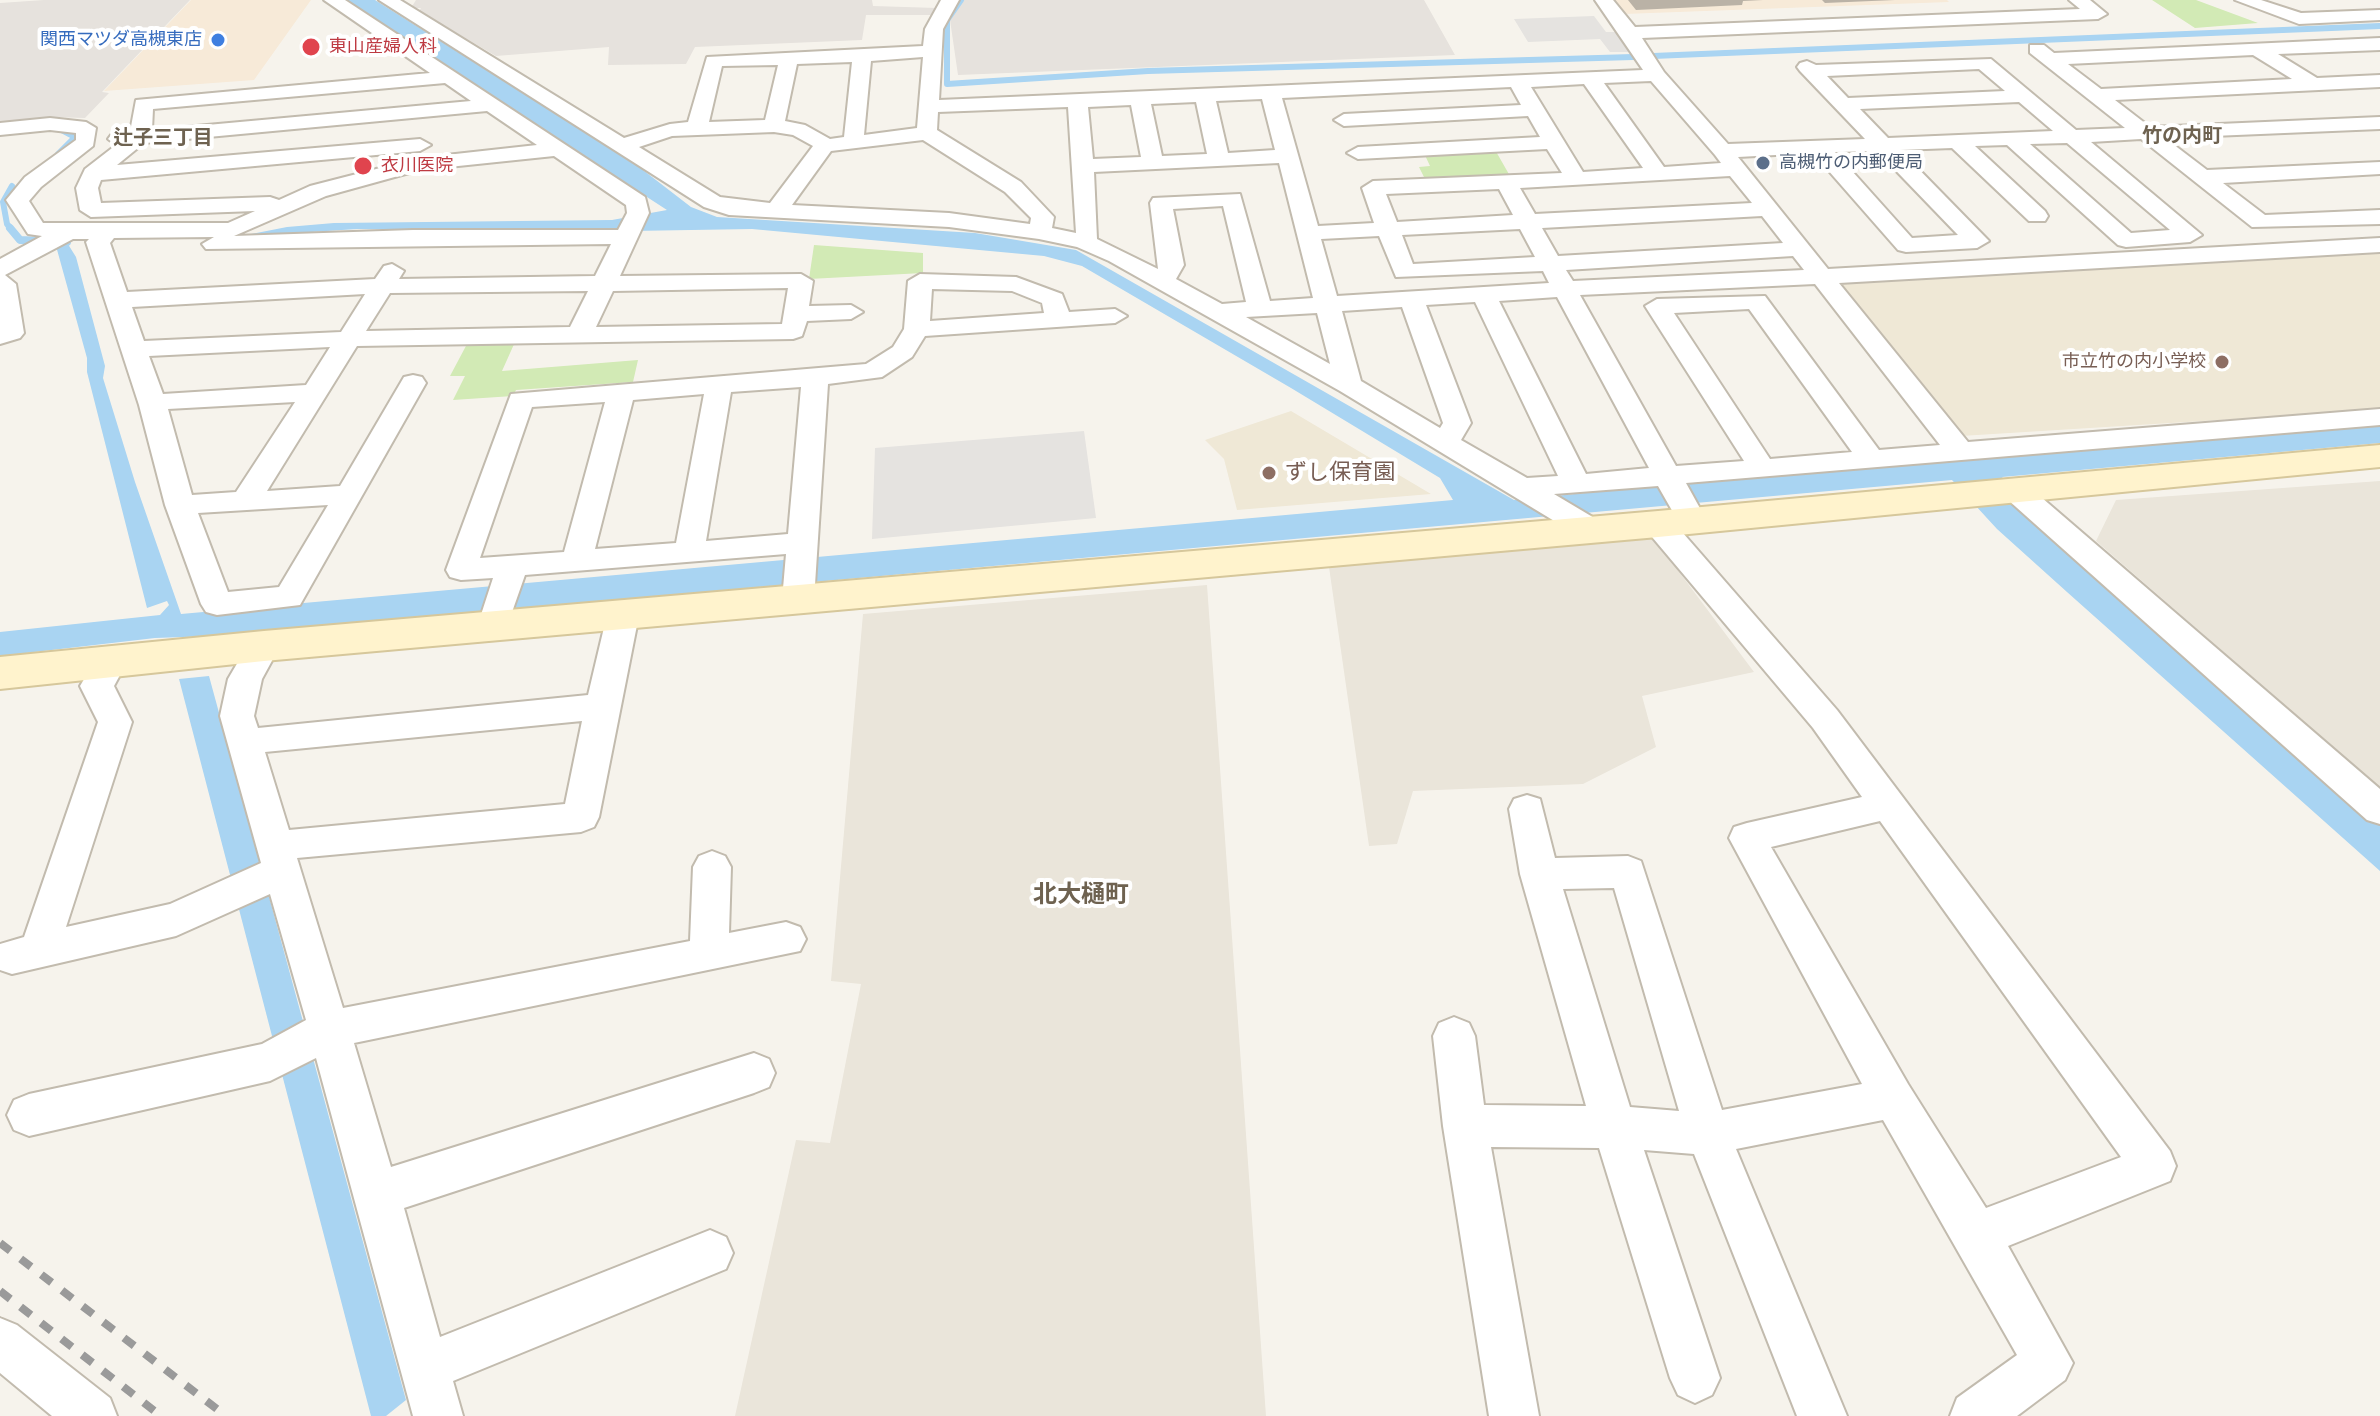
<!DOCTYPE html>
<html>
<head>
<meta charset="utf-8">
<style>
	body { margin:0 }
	canvas { display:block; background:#f6f3ec }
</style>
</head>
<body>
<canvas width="2380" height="1416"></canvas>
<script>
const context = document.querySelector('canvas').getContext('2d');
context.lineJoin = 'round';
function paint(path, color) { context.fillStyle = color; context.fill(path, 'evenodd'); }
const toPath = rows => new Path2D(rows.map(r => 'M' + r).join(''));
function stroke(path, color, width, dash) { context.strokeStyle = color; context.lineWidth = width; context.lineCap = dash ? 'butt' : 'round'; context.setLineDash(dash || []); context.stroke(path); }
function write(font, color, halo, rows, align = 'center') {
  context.font = font + ' "Archivo Narrow","Noto Sans JP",sans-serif'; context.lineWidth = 8; context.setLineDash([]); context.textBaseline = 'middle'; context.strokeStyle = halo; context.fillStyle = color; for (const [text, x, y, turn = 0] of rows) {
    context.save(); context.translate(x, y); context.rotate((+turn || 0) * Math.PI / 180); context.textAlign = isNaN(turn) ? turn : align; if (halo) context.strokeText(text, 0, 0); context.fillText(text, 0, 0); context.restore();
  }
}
paint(toPath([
	[2380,481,2380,788,2096,541,2116,500],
	[1653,537,1754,672,1642,696,1656,747,1583,784,1413,791,1397,844,1369,846,1329,567],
	[1207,585,1266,1416,735,1416,796,1140,830,1143,861,984,831,981,863,614]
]), '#eae5da');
paint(toPath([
	[191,0,311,0,254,80,104,91],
	[1613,0,1947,0,1949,2,1624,14]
]), '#f7ead8');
paint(toPath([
	[44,0,190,0,102,92,109,93,85,118,52,117,0,125,0,3],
	[416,0,872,0,873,6,937,8,936,15,866,15,862,40,695,47,686,64,608,65,609,47,496,56,419,11,421,8,411,8],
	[963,0,1424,0,1455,55,958,75,950,20]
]), '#e6e2dd');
paint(toPath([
	[2380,250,2380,410,1961,436,1841,284],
	[1291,411,1431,494,1237,510,1224,459,1205,440]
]), '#efe8d6');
paint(toPath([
	[2152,0,2196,0,2258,23,2195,28],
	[1494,148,1510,176,1426,181,1419,167,1430,166,1423,151],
	[814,245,923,253,923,273,809,279],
	[515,342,502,371,638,360,633,382,516,390,513,396,453,400,465,376,450,376,467,344]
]), '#d2eab5');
paint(toPath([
	[1594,16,1606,32,1615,32,1631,52,1610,52,1600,39,1528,42,1514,19],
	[1084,431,1096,518,872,539,875,448]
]), '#e5e3e0');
paint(toPath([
	[343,0,375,0,630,160,691,207,717,217,975,233,1076,250,1514,500,1838,468,2380,423,2380,443,2002,477,2047,532,2122,602,2380,826,2380,871,2067,592,1997,529,1952,480,212,636,155,638,0,656,0,632,160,615,169,605,167,601,147,608,87,372,87,358,56,246,66,241,76,257,105,366,103,378,135,482,181,614,1453,500,1440,478,1291,388,1082,266,1044,256,752,229,570,232,357,229,236,237,287,227,334,223,612,220,667,210],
	[209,676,406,1400,386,1416,371,1416,179,679]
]), '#a9d4f2');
stroke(toPath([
	[961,0,947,20,947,84,1148,71,1633,57],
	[1653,56,2380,26],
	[58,128,75,137,58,154],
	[12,230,7,224,3,202,12,186]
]), '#a9d4f2', 6);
stroke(toPath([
	[10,228,20,240,67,242]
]), '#a9d4f2', 8);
const street = toPath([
	[324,0,345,0,645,197,649,213,620,276,801,274,813,281,809,306,851,305,863,312,851,319,807,321,802,336,793,339,357,346,267,491,340,486,404,377,413,375,422,377,426,383,300,605,217,615,206,612,201,604,165,505,139,405,86,242,89,239,73,239,5,275,16,284,24,333,20,338,0,344,0,259,42,236,28,234,6,200,25,177,76,140,76,133,50,130,0,135,0,123,50,118,86,122,96,128,93,146,41,187,29,201,43,223,228,223,255,211,91,217,80,210,76,188,85,169,116,145,108,139,111,135,130,132,136,100,430,73,324,0],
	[445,83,471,101,152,130,153,109,445,83],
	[487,111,537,145,419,158,310,186,279,200,270,197,101,203,98,188,101,180,420,151,431,145,420,139,117,165,144,143,487,111],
	[554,156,626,205,627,213,618,230,413,230,234,236,326,196,420,170,554,156],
	[214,237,202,244,206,249,611,244,595,276,399,279,404,271,392,264,384,266,375,279,127,292,110,243,114,238,214,237],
	[788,288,782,324,596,327,613,291,788,288],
	[588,291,570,327,366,331,390,293,588,291],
	[365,294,341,332,144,341,132,307,365,294],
	[330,347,306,385,163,394,149,356,330,347],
	[295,402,236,492,192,495,168,409,295,402],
	[328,505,279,587,228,592,198,513,328,505],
	[379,0,400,0,624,138,670,124,688,122,707,57,923,46,925,29,941,0,959,0,943,29,939,100,1643,70,1595,0,1613,0,1635,27,2080,9,2069,0,2090,0,2107,14,2098,19,1642,38,1664,72,1728,144,1865,139,1800,71,1797,67,1800,63,1807,61,1816,65,1991,59,2076,130,2125,128,2030,53,2030,45,2044,45,2054,53,2380,38,2380,50,2278,54,2317,78,2380,75,2380,87,2115,100,2150,127,2380,117,2380,129,2165,138,2207,170,2380,162,2380,174,2223,183,2265,215,2380,210,2380,224,2252,227,2141,139,2091,142,2202,235,2190,242,2126,247,2118,245,2007,145,1975,146,2045,211,2048,216,2045,221,2029,221,1952,148,1900,150,1989,241,1977,248,1906,252,1898,250,1813,153,1738,157,1828,269,2380,238,2380,252,1839,283,1968,442,2380,409,2380,425,1686,483,1707,521,1702,528,1692,531,1682,528,1658,486,1554,494,1601,522,1605,529,1601,536,1590,539,1579,536,1340,391,1109,261,1077,247,1039,239,949,227,729,215,704,207,379,0],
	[2253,55,2292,79,2101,89,2068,64,2253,55],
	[923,57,917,128,864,135,871,61,923,57],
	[852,62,844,137,830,139,805,125,785,121,797,64,852,62],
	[778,65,765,120,709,122,722,66,778,65],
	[1979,69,2005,91,1848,98,1827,76,1979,69],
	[1651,81,1715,155,1721,163,1664,167,1604,83,1651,81],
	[1584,84,1643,168,1583,172,1531,87,1584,84],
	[1511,87,1521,105,1344,114,1334,120,1344,126,1528,116,1540,137,1358,147,1347,153,1358,159,1547,149,1562,173,1373,181,1362,188,1374,223,1318,226,1282,98,1511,87],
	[1262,99,1275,150,1228,153,1216,101,1262,99],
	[1196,102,1207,154,1162,156,1151,104,1196,102],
	[2019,102,2053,131,1888,138,1860,109,2019,102],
	[1131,105,1141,157,1093,159,1088,107,1131,105],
	[1068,107,1076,233,1052,228,1054,217,1021,182,937,130,938,112,1068,107],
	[774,132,793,135,813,146,770,203,720,197,639,147,672,136,774,132],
	[923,140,1005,192,1031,218,1030,224,949,213,792,205,831,151,923,140],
	[2067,143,2170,230,2131,233,2030,144,2067,143],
	[1877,151,1958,235,1912,238,1835,152,1877,151],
	[1279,163,1313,298,1270,301,1240,194,1153,198,1150,203,1158,269,1097,239,1094,172,1279,163],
	[1730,176,1752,203,1535,214,1520,188,1730,176],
	[1499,189,1513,215,1397,222,1386,194,1499,189],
	[1223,206,1246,302,1222,304,1176,279,1184,265,1173,209,1223,206],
	[1762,216,1783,243,1558,256,1542,228,1762,216],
	[1520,229,1535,257,1413,264,1402,235,1520,229],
	[1379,236,1396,277,1543,271,1549,283,1337,296,1321,239,1379,236],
	[1793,256,1804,270,1573,281,1566,270,1793,256],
	[1815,284,1940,445,1879,450,1765,296,1657,299,1645,306,1744,461,1676,466,1580,295,1815,284],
	[1557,297,1649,468,1586,474,1499,301,1557,297],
	[1475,302,1558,476,1527,478,1461,440,1471,423,1426,305,1475,302],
	[1402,307,1443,423,1440,428,1361,381,1342,311,1402,307],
	[1749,309,1852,452,1770,459,1674,313,1749,309],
	[1317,313,1330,364,1246,317,1317,313],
	[2235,0,2261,0,2301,13,2380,10,2380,20,2299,24,2235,0],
	[920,274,1016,277,1062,294,1069,312,1115,309,1127,316,1115,323,925,336,912,357,882,377,828,384,814,600,809,608,798,611,787,608,782,600,786,554,525,575,504,635,493,638,482,635,477,627,493,578,461,580,450,577,446,570,511,394,866,364,893,347,904,329,908,281,920,274],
	[932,289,1012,291,1042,303,1044,313,930,321,932,289],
	[801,387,788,534,706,541,731,392,801,387],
	[704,394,676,543,595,549,633,400,704,394],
	[605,402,564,552,480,558,532,407,605,402],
	[2017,483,2027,485,2380,789,2380,824,2367,820,2007,499,2002,492,2007,485,2017,483],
	[1658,514,1669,517,1837,710,2170,1151,2176,1166,2170,1181,2008,1246,2073,1363,2065,1380,2017,1416,1950,1416,1957,1398,2017,1355,1883,1120,1736,1149,1847,1416,1797,1416,1694,1154,1644,1150,1720,1378,1712,1395,1695,1403,1678,1395,1670,1378,1599,1148,1491,1147,1539,1416,1489,1416,1443,1126,1433,1036,1439,1023,1454,1017,1469,1023,1475,1036,1484,1105,1586,1106,1520,874,1509,809,1514,799,1527,795,1540,799,1555,858,1628,856,1641,861,1722,1110,1862,1084,1729,838,1734,827,1747,823,1862,797,1813,728,1647,531,1643,524,1647,517,1658,514],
	[1880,821,2121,1157,1986,1208,1908,1084,1771,847,1880,821],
	[1614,888,1679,1111,1630,1107,1563,889,1614,888],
	[623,604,634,607,639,615,599,817,594,827,581,832,297,858,343,1008,690,941,693,867,699,856,712,851,725,856,731,867,729,933,786,922,800,927,806,939,800,951,354,1043,391,1167,754,1053,769,1059,775,1073,769,1087,754,1093,404,1208,440,1337,710,1230,726,1237,733,1253,726,1269,453,1381,463,1416,413,1416,316,1058,270,1081,29,1136,14,1130,7,1115,14,1100,29,1094,262,1044,306,1020,270,894,176,936,12,974,0,970,0,944,24,937,98,722,80,686,99,654,111,650,123,654,127,662,114,686,132,722,66,927,170,904,261,863,220,716,228,679,252,638,264,634,276,638,280,646,262,679,254,716,258,728,588,695,607,615,612,607,623,604],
	[582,721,565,804,289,830,265,752,582,721],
	[0,1318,17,1325,110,1398,117,1416,52,1416,0,1373,0,1318]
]);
const secondary = toPath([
	[2380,445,2380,467,1658,537,264,661,0,689,0,657,264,631,1658,511,2380,445]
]);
stroke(street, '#c2bbae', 4);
stroke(secondary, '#d6c79b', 4);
paint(street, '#fff');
paint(secondary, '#fff3cd');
stroke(toPath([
	[0,1243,226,1416],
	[0,1291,161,1416]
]), '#9a9a9a', 8, [13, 13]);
paint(toPath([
	[1628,0,1763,0,1743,1,1742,5,1636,10],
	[1822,0,1895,0,1825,3]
]), '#bab2a6');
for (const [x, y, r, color] of [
	[218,40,8,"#3f7fe0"],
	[311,47,10,"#e0444e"],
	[1763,163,8,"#5c6f8a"],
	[363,166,10,"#e0444e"],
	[2222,362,8,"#8d6e63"],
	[1269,473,8,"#8d6e63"]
]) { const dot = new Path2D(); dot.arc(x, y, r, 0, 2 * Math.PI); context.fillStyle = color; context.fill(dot); stroke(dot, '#fff', 3); }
write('18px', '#366cbe', '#fff', [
	["関西マツダ高槻東店",202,40]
], 'right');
write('18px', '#be3a42', '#fff', [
	["東山産婦人科",329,47],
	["衣川医院",381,166]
], 'left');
write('18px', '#4e5e75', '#fff', [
	["高槻竹の内郵便局",1779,163]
], 'left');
write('18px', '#785e54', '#fff', [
	["市立竹の内小学校",2206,362]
], 'right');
write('bold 20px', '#6e6250', '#fff', [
	["竹の内町",2182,137],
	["辻子三丁目",163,139]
]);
write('22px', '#785e54', '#fff', [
	["ずし保育園",1285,473]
], 'left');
write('bold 24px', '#6e6250', '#fff', [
	["北大樋町",1081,896]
]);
</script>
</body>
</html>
